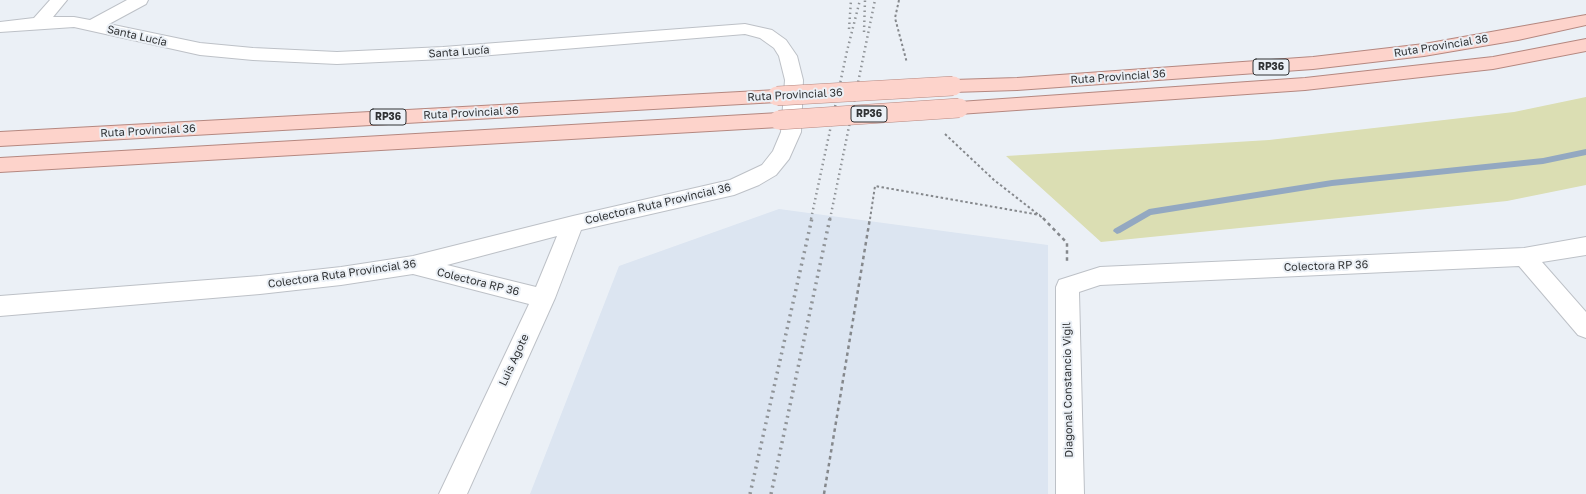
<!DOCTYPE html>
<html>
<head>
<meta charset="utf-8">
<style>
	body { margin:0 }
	canvas { display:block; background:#ebf0f6 }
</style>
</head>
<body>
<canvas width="1586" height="494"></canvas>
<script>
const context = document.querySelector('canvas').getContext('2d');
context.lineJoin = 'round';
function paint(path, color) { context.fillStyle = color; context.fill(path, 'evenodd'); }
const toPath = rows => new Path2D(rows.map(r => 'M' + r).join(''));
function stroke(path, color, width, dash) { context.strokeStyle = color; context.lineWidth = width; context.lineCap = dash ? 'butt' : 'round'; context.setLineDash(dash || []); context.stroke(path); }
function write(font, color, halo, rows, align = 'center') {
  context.font = font + ' "Golos Text",sans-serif'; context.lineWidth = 4; context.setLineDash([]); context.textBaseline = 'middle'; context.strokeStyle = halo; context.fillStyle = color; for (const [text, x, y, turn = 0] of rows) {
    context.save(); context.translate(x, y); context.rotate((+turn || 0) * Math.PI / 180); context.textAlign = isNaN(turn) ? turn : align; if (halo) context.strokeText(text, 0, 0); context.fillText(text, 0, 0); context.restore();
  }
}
paint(toPath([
	[779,209,1048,245,1048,494,530,494,619,266]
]), '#dce5f1');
paint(toPath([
	[1586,97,1586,185,1507,201,1101,242,1006,156,1269,140,1514,112]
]), '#dbdeb3');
paint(toPath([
	[1586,149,1586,155,1543,164,1332,186,1151,215,1120,233,1117,234,1113,231,1114,229,1149,209,1332,180,1543,158,1586,149]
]), '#93a8c1');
const street = toPath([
	[50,0,67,0,53,17,74,17,90,20,127,0,148,0,146,4,109,24,200,43,253,48,337,52,443,47,745,24,772,30,786,40,797,56,803,80,801,132,789,159,776,175,759,185,734,195,581,230,555,298,467,494,439,494,529,304,413,274,341,285,260,294,0,316,0,296,260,276,341,267,413,256,573,216,730,180,762,165,773,151,781,132,785,80,779,56,774,48,760,38,745,34,443,59,337,64,253,60,200,55,74,27,0,32,0,22,34,18,50,0],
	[557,236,536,287,447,265,557,236],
	[1586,237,1586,255,1542,262,1586,312,1586,338,1578,335,1519,266,1100,285,1079,292,1084,494,1056,494,1056,287,1059,280,1100,267,1524,248,1586,237]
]);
const primary = toPath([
	[1586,15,1586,25,1518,40,1424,56,1313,69,1017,90,953,92,946,90,944,86,946,82,953,80,1017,78,1313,57,1424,44,1586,15],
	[1586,39,1586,51,1493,69,1305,90,959,114,952,113,949,108,952,103,959,102,1305,78,1493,57,1586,39],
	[777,90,784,92,786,96,784,100,777,102,0,146,0,132,777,90],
	[779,113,786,115,789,120,786,125,779,127,0,172,0,158,779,113]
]);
stroke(street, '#bdc1c7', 2);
stroke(primary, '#b58880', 2);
stroke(toPath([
	[899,0,895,18,907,63],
	[945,134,994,180,1044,219],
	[870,219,875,186,1040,215]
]), '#85888c', 2, [2.5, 2.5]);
stroke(toPath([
	[1043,218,1067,243,1067,262],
	[824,494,870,218]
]), '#85888c', 2.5, [3.5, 3.5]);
paint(street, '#fff');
paint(primary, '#fdd3cb');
stroke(toPath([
	[849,29,851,0],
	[864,32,865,0],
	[811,219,847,51,860,0],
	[830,219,875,0]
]), '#909498', 2.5, [1.5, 3.5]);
stroke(toPath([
	[750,494,812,218],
	[771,494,830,218]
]), '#909498', 3.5, [2, 4.5]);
const primaryBridge = toPath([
	[777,96,953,86],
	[779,120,959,108]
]);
stroke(primaryBridge, '#b58880', 20, []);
stroke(primaryBridge, '#fdd3cb', 19);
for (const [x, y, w] of [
	[1271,67,36],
	[869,114,36],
	[388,117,36]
]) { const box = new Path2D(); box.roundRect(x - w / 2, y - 8, w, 16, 3); context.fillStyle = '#ebf0f6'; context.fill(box); stroke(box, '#313335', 1); }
write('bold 10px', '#313335', null, [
	["RP36",1271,67],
	["RP36",869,114],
	["RP36",388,117]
]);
write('11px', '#313335', '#ebf0f6', [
	["Santa Lucía",137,36,13],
	["Ruta Provincial 36",1441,46,-9],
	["Santa Lucía",459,52,-4],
	["Ruta Provincial 36",1118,77,-4],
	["Ruta Provincial 36",795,95,-3],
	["Ruta Provincial 36",471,113,-3],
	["Ruta Provincial 36",148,131,-3],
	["Colectora Ruta Provincial 36",658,204,-13],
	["Colectora RP 36",1326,266,-2],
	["Colectora Ruta Provincial 36",342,274,-8],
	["Colectora RP 36",478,282,14],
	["Luis Agote",514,360,-65],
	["Diagonal Constancio Vigil",1068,390,-91]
]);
</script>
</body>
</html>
